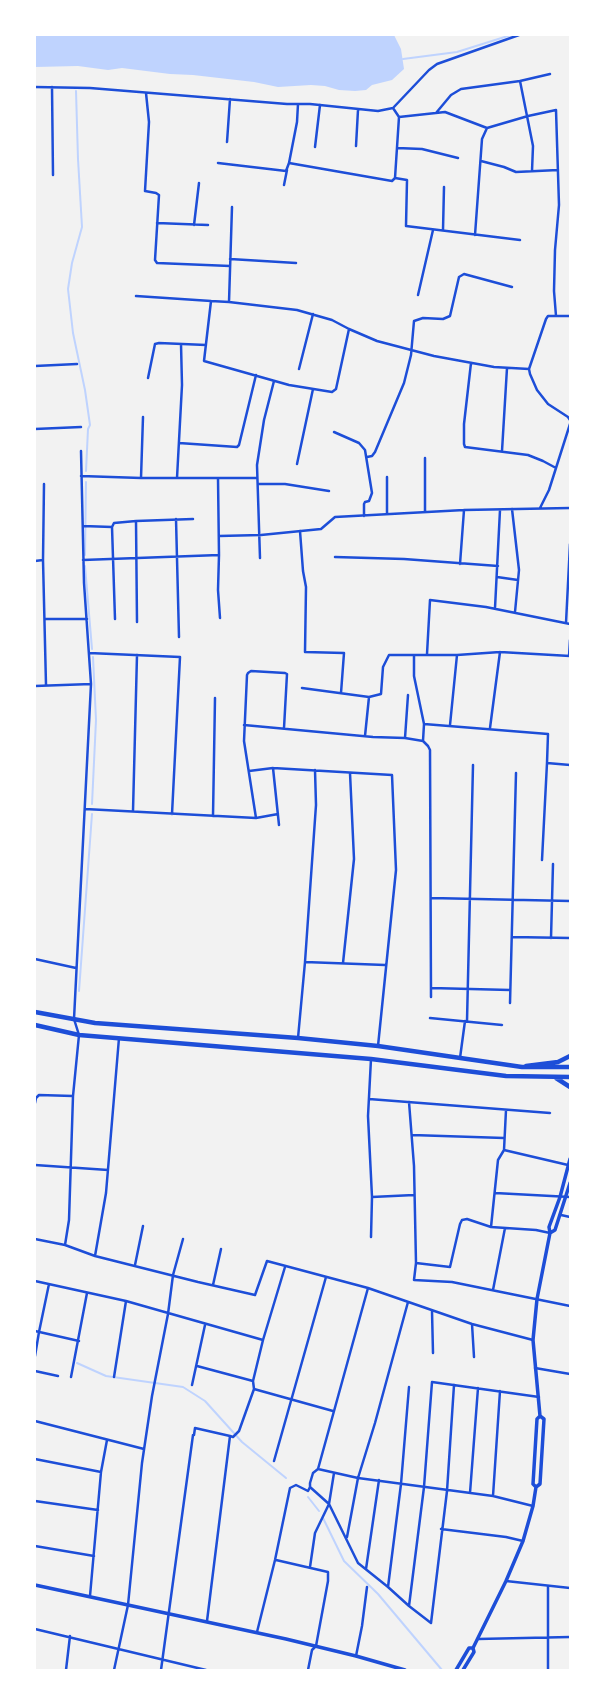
<!DOCTYPE html>
<html>
<head>
<meta charset="utf-8">
<style>
	body { margin:0 }
	#map { position:relative; width:605px; height:1705px; overflow:hidden; background:#f2f2f2; font-family:"Space Grotesk",sans-serif }
	canvas { display:block }
	.frame { position:absolute; inset:0; border:36px solid #fff; pointer-events:none }
</style>
</head>
<body>
<div id="map">
<canvas width="605" height="1705"></canvas>
<div class="frame"></div>
</div>
<script>
const context = document.querySelector('canvas').getContext('2d');
context.lineJoin = 'round';
function paint(path, color) { context.fillStyle = color; context.fill(path, 'evenodd'); }
const toPath = rows => new Path2D(rows.map(r => 'M' + r).join(''));
function stroke(path, color, width, dash) { context.strokeStyle = color; context.lineWidth = width; context.lineCap = dash ? 'butt' : 'round'; context.setLineDash(dash || []); context.stroke(path); }
paint(toPath([
	[35,35,394,35,401,49,404,69,392,80,372,85,366,90,355,91,339,90,325,86,311,85,278,87,254,82,193,75,170,74,122,68,108,70,78,66,35,67]
]), '#bfd3fe');
stroke(toPath([
	[403,59,457,52,511,35],
	[76,91,78,159,82,227,72,263,68,289,73,333,85,390,90,425,88,429,86,471],
	[85,555,86,482],
	[85,566,92,649],
	[92,804,96,720,93,657],
	[79,991,92,814],
	[77,1363,106,1376,183,1387,205,1401,242,1442,286,1478],
	[308,1497,319,1511],
	[323,1518,344,1561,378,1594,442,1670]
]), '#bfd3fe', 2);
stroke(toPath([
	[35,87,90,88,287,104,310,104,378,111,393,108,429,70,437,64,519,35],
	[52,87,53,175],
	[146,93,149,122,145,191,156,193,159,195,155,260,157,263,230,266],
	[393,108,399,117,395,178],
	[436,113,451,95,461,89,520,81],
	[399,117,445,112,487,128],
	[227,142,230,99],
	[356,146,358,110],
	[315,147,320,105],
	[397,148,422,149,458,158],
	[481,161,504,167,516,172,558,170],
	[218,163,286,171,289,163,392,181,395,178,407,180,406,226,520,240],
	[289,163,297,122,298,104],
	[532,171,533,146,520,81,550,74],
	[284,185,287,170],
	[232,207,229,302,211,301,204,361,289,385,332,392,336,389,349,329,377,341,434,356,494,367,529,369],
	[157,223,208,225],
	[194,225,199,183],
	[443,230,444,187],
	[475,235,482,139,487,128,528,116,556,110,559,205,555,250,554,291,556,316],
	[230,259,296,263],
	[418,295,433,230],
	[136,296,211,301],
	[229,302,297,310,332,320,349,329],
	[570,316,548,316,546,319,529,369,530,374,537,390,548,404,568,417,570,420],
	[471,363,464,424,464,444,465,447,528,455,543,461,556,468],
	[35,366,77,364],
	[299,369,313,314],
	[148,378,155,344,159,343,206,345],
	[35,429,81,427],
	[334,432,359,443,365,450,372,493,369,501,365,502,364,504,364,516],
	[179,443,237,447,239,445,256,375],
	[502,451,507,368],
	[367,457,372,456,375,452,404,383,411,355,414,321,423,318,443,319,450,316,459,277,464,274,512,287],
	[297,464,313,389],
	[81,476,141,478,257,478],
	[141,478,143,417],
	[177,478,182,385,181,344],
	[44,484,43,560,46,685],
	[258,484,285,484,329,491],
	[540,508,549,490,570,424],
	[512,509,519,570,515,612],
	[425,512,425,458],
	[387,514,387,477],
	[176,519,179,637],
	[136,521,137,622],
	[83,526,112,527],
	[300,531,303,571,306,587,305,652,344,653,341,693],
	[219,536,261,535,321,529,335,517,464,510,570,508],
	[219,555,218,590,220,618],
	[335,557,404,559,498,566],
	[260,558,257,465,264,420,274,381],
	[83,560,219,555,218,478],
	[35,561,43,560],
	[460,564,464,510],
	[497,577,518,580],
	[495,608,500,510],
	[45,619,87,619],
	[115,619,112,527,114,523,136,521,193,519],
	[566,623,570,544],
	[89,653,180,657,172,814],
	[427,654,430,600,486,607,570,624],
	[414,655,414,676,424,724,423,741],
	[569,656,570,640],
	[35,686,91,684],
	[302,688,369,697],
	[424,724,548,734,547,763,542,860],
	[244,725,373,737,405,738,423,741,428,746,430,750,431,997],
	[450,725,457,655],
	[490,728,500,652],
	[365,736,369,697,381,694,383,667,389,655,457,655,500,652,570,656],
	[405,738,408,695],
	[547,763,570,765],
	[273,768,279,825],
	[249,771,273,768,392,775,396,870,378,1046],
	[85,809,256,818,278,814],
	[133,811,137,655],
	[213,816,215,698],
	[256,818,244,741,247,675,248,673,251,671,285,673,287,674,284,728],
	[431,898,570,901],
	[512,937,570,938],
	[551,938,553,864],
	[35,959,76,968],
	[305,962,385,965],
	[343,963,354,859,350,773],
	[431,988,510,990],
	[510,1003,516,773],
	[430,1018,502,1025],
	[467,1021,473,765],
	[298,1038,305,962,316,805,315,770],
	[460,1058,465,1021],
	[371,1059,368,1116,372,1197,371,1237],
	[369,1099,550,1113],
	[409,1102,414,1166,416,1263,414,1280,452,1282,570,1306],
	[35,1103,36,1098,39,1095,73,1096],
	[412,1135,504,1138],
	[504,1150,568,1165],
	[35,1165,108,1170],
	[495,1193,570,1197],
	[372,1197,414,1195],
	[561,1215,570,1217],
	[491,1227,498,1160,504,1150,506,1110],
	[35,1239,65,1245,95,1256,198,1282,255,1295,267,1261,368,1288,472,1324,533,1340],
	[65,1245,69,1220,73,1096,79,1035,74,1019,91,684,84,583,81,451],
	[95,1256,106,1193,119,1038],
	[416,1263,450,1267,460,1224,462,1220,467,1219,491,1227,536,1230,550,1233],
	[135,1265,143,1226],
	[35,1281,126,1301,263,1340],
	[213,1285,221,1249],
	[493,1290,505,1228],
	[432,1311,433,1353],
	[472,1324,474,1357],
	[35,1331,79,1341],
	[35,1356,39,1332,49,1284],
	[197,1366,253,1381],
	[535,1368,570,1374],
	[35,1371,58,1376],
	[71,1377,87,1293],
	[114,1377,126,1301],
	[192,1385,205,1325],
	[254,1389,333,1411],
	[35,1421,144,1449],
	[35,1459,101,1472],
	[274,1461,326,1277],
	[318,1469,358,1478,493,1496,533,1506],
	[310,1487,329,1504,358,1563,388,1587,409,1606,431,1623,447,1491,454,1385],
	[470,1493,478,1388],
	[493,1496,500,1391],
	[35,1501,98,1510],
	[441,1529,506,1537,523,1541],
	[347,1537,358,1478,375,1423,408,1302],
	[35,1546,94,1556],
	[276,1560,328,1572,328,1581,316,1646,312,1650,308,1670],
	[310,1567,315,1533,329,1504,334,1473],
	[366,1569,379,1480],
	[506,1581,570,1588],
	[548,1586,548,1670],
	[388,1587,401,1484,409,1387],
	[90,1596,101,1472,107,1440],
	[409,1606,424,1487,432,1382,539,1397],
	[207,1621,230,1436,233,1437,239,1431,254,1389,253,1381,263,1340,285,1267],
	[35,1629,206,1670],
	[257,1632,275,1560,290,1488,296,1485,308,1491,310,1487,310,1483,313,1473,318,1469,368,1288],
	[478,1639,570,1637],
	[356,1656,362,1626,367,1587],
	[66,1670,70,1636],
	[114,1670,128,1605,142,1463,152,1396,168,1314,173,1275,183,1239],
	[161,1670,193,1435,194,1435,195,1428,230,1436]
]), '#1d4ed8', 2.5);
stroke(toPath([
	[35,1585,286,1639,356,1656,405,1670]
]), '#1d4ed8', 3.5);
stroke(toPath([
	[550,1233,555,1230,570,1183],
	[536,1487,533,1484,537,1419,540,1416,533,1340,537,1299,550,1233,549,1227,560,1197,570,1159],
	[456,1670,469,1648,473,1648],
	[463,1670,474,1652,473,1648,506,1581,523,1541,533,1506,536,1487,540,1484,544,1419,540,1416]
]), '#1d4ed8', 3.5);
stroke(toPath([
	[35,1012,95,1023,298,1038,378,1046,522,1067,570,1067],
	[35,1025,79,1035,371,1059,506,1076,570,1077],
	[526,1066,558,1062,570,1056],
	[556,1078,570,1087]
]), '#1d4ed8', 4.5);
</script>
</body>
</html>
